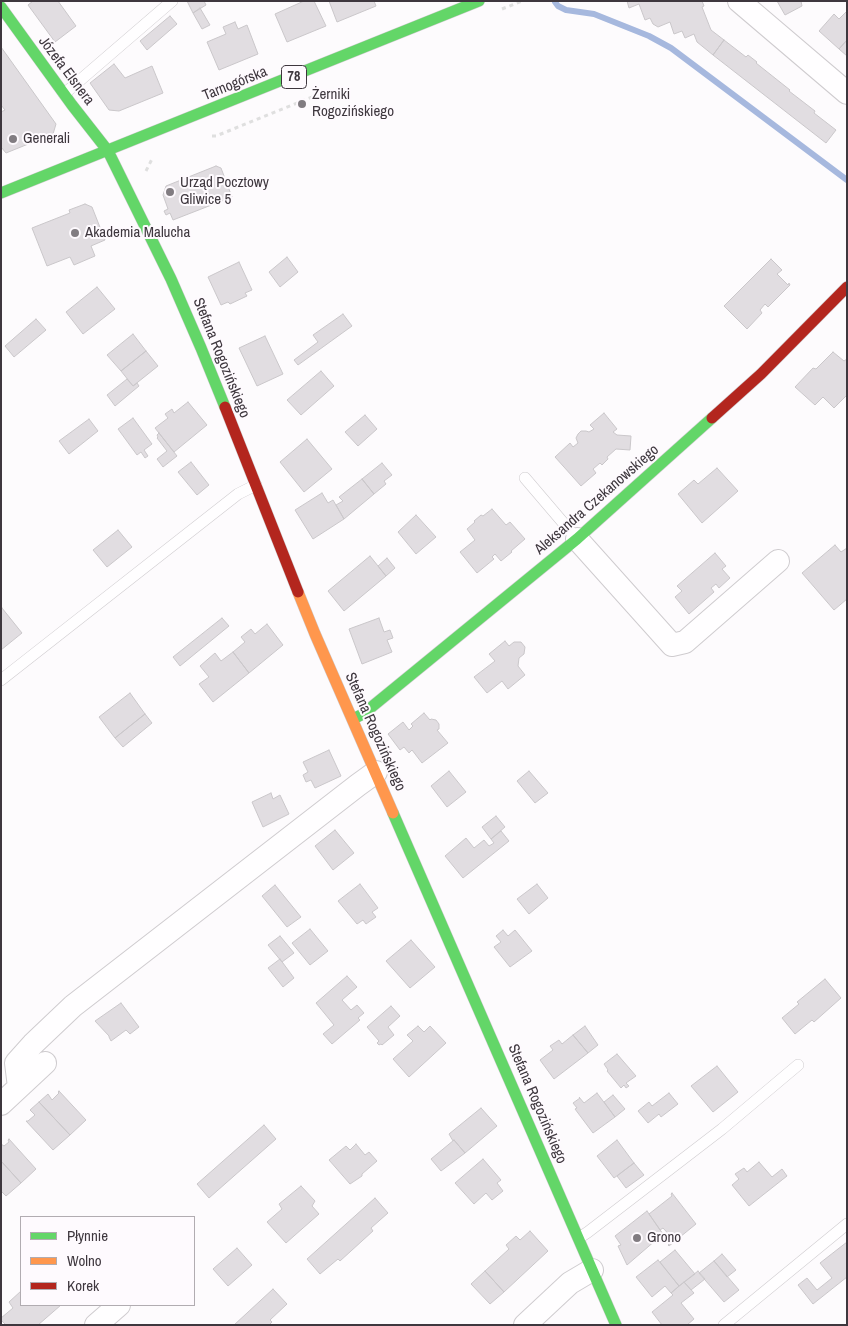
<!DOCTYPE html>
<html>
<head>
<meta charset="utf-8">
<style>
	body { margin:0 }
	#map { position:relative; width:848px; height:1326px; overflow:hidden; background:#fdfbfd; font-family:"Archivo Narrow",sans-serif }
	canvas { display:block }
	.frame { position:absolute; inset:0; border:2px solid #3e373e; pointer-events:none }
	.legend { position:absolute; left:20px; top:1216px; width:175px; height:90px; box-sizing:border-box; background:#fefafe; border:1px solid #b1acb1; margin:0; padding:6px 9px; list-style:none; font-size:15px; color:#3e373e }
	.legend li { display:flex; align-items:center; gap:10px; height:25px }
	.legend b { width:25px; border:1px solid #b1acb1 }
</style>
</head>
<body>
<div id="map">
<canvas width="848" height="1326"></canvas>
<div class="frame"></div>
<ul class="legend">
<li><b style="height:6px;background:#63d668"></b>Płynnie</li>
<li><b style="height:6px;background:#ff974d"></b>Wolno</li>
<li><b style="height:6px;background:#b3261e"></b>Korek</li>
</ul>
</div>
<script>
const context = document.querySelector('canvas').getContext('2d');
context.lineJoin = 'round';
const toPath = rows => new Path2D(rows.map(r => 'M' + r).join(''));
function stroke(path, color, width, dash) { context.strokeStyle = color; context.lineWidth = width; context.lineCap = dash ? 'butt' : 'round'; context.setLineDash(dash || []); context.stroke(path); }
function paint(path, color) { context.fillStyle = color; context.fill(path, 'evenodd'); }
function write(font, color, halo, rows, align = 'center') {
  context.font = font + ' "Archivo Narrow",sans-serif'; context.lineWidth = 4; context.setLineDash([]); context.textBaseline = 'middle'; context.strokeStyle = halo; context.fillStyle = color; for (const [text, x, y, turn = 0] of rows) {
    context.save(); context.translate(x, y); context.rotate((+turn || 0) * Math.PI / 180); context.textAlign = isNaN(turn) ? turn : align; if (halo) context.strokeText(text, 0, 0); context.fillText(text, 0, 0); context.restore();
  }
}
stroke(toPath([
	[555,2,558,6,566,10,594,14,649,36,671,48,847,180]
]), '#a6b8de', 6);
const building = toPath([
	[33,1,58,1,76,26,55,42,28,5,33,1],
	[187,1,204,1,206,5,193,13,187,1],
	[304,1,314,1,326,26,287,42,275,14,304,1],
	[329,1,374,1,376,6,337,22,329,1],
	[627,1,702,1,704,6,702,7,711,30,724,40,713,55,697,42,694,34,685,38,682,31,674,34,670,22,658,27,653,24,650,18,645,20,639,4,629,8,627,1],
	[777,1,801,1,802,6,785,15,777,1],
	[200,8,210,25,202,29,193,13,200,8],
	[847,11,847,40,839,49,819,31,834,14,839,19,847,11],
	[170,16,177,24,147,50,140,41,170,16],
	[235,22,238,29,247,25,258,54,219,70,207,42,226,34,223,27,235,22],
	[724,40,746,57,748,55,757,62,756,63,790,90,789,91,815,111,814,113,836,130,826,143,713,55,724,40],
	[847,40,847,56,839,49,847,40],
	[1,47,56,124,53,134,6,153,1,147,1,112,5,110,1,105,1,47],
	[114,64,125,78,152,66,163,93,119,111,109,110,90,83,114,64],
	[216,166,221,168,232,197,173,220,170,213,166,215,164,211,168,209,163,195,166,186,216,166],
	[85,204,92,207,105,240,91,246,95,256,74,265,70,257,47,266,32,228,70,213,69,210,85,204],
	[287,257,298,272,280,287,269,272,287,257],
	[771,259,782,270,777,274,788,285,789,283,790,285,768,307,765,304,760,310,762,313,747,329,724,306,771,259],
	[239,262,252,290,245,293,247,296,230,304,228,302,221,305,208,277,239,262],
	[97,287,115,309,83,334,66,312,97,287],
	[343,314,352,326,298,365,294,360,318,342,313,335,343,314],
	[36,319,46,330,14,357,5,346,36,319],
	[133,334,146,351,121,371,107,355,133,334],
	[265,336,283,374,257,386,239,348,265,336],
	[146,351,158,366,133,386,121,371,146,351],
	[833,352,844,361,847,359,847,395,834,408,823,397,815,405,795,387,813,368,816,369,833,352],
	[321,371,334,386,301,415,287,400,321,371],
	[127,379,133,386,137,383,139,386,115,406,107,395,127,379],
	[188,402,207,425,174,452,155,428,168,418,165,414,172,409,174,413,188,402],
	[604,413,617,429,613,432,617,435,631,436,630,450,616,449,607,457,608,459,602,465,600,463,593,469,596,473,581,486,555,457,570,443,573,447,578,443,576,438,578,434,581,431,586,431,589,432,594,429,590,425,604,413],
	[365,415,377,429,358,446,345,432,365,415],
	[133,418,152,444,144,450,148,456,145,458,141,452,137,455,118,429,133,418],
	[89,419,98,431,69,454,59,441,89,419],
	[159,433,177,456,163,467,157,459,167,451,157,438,158,437,157,435,159,433],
	[307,439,332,469,304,492,280,462,307,439],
	[191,462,209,485,197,495,178,472,191,462],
	[382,463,392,475,384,481,386,484,374,494,362,479,382,463],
	[717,468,738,491,702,523,678,494,694,480,698,484,717,468],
	[362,479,374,494,344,519,336,505,343,501,339,497,362,479],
	[322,493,328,503,333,500,344,519,313,539,295,510,322,493],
	[492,509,506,525,510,522,525,539,511,551,512,552,501,561,495,554,492,557,494,559,477,573,460,552,475,540,467,529,475,522,474,521,481,515,483,516,492,509],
	[416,515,436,537,416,554,398,532,416,515],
	[118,530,132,547,107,567,93,550,118,530],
	[835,545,841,552,847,548,847,599,834,610,802,573,835,545],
	[715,553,726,566,722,569,730,578,719,588,716,584,711,588,714,592,689,614,675,597,682,591,677,586,715,553],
	[370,556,386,576,344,611,328,591,370,556],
	[387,558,395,568,386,576,378,566,387,558],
	[2,608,22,633,1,650,1,609,2,608],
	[222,618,229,626,180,666,173,657,222,618],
	[379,618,384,632,390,630,393,638,387,640,392,652,362,664,349,629,379,618],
	[267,624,283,645,249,673,233,652,245,642,241,637,251,629,255,634,267,624],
	[505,641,509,646,514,642,521,642,525,647,524,654,519,658,518,666,525,675,508,689,502,681,487,693,474,677,495,661,489,654,505,641],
	[233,652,249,673,213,702,199,684,209,677,200,666,215,653,221,661,233,652],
	[130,693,145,714,115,738,99,717,130,693],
	[424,713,430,720,431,719,436,720,439,724,439,729,437,730,448,743,422,763,412,750,409,753,404,747,400,750,388,734,403,722,409,730,413,726,411,724,424,713],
	[145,714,152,723,123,747,115,738,145,714],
	[329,750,341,776,315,788,311,780,306,782,303,775,308,772,303,762,329,750],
	[449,771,466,792,447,807,431,786,449,771],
	[529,771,548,793,535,803,517,781,529,771],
	[271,793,273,799,280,795,289,814,263,827,252,802,271,793],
	[496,816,505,827,491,839,482,827,496,816],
	[335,830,354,853,333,870,315,846,335,830],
	[501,831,509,841,463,878,445,856,466,838,474,848,484,840,489,846,494,843,491,839,501,831],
	[360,884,378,908,372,912,376,917,366,924,363,920,357,924,338,901,360,884],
	[537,884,548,898,529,914,517,899,537,884],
	[275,885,301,917,287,927,262,896,275,885],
	[310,929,328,951,310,965,292,943,310,929],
	[503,930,508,936,515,930,532,951,510,967,494,947,501,942,496,936,503,930],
	[280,936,294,953,282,962,268,945,280,936],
	[411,940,435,967,410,988,386,961,411,940],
	[280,959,294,978,283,987,268,968,280,959],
	[347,976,357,987,342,1000,351,1010,357,1005,364,1013,358,1018,360,1020,332,1044,323,1034,334,1025,316,1003,347,976],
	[825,979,841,998,814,1022,812,1020,795,1034,782,1018,799,1004,797,1002,825,979],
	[121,1003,139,1027,130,1034,126,1030,111,1041,109,1037,109,1036,95,1021,121,1003],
	[391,1006,400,1016,388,1027,394,1035,382,1045,381,1044,379,1045,377,1043,379,1041,367,1027,391,1006],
	[418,1026,424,1032,430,1026,446,1043,409,1077,393,1059,413,1041,407,1035,418,1026],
	[585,1026,598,1045,588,1053,573,1035,585,1026],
	[573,1035,588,1053,554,1079,540,1060,553,1050,550,1046,559,1040,562,1044,573,1035],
	[617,1054,636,1076,626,1083,629,1086,626,1088,624,1085,621,1088,607,1071,608,1070,604,1064,617,1054],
	[717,1066,738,1092,713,1112,691,1086,717,1066],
	[59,1091,86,1120,70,1135,39,1102,48,1094,52,1100,59,1093,58,1092,59,1091],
	[597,1093,615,1117,593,1133,575,1109,577,1108,573,1103,580,1098,579,1097,584,1103,597,1093],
	[669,1093,678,1104,661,1117,659,1114,648,1123,638,1111,649,1102,652,1106,669,1093],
	[613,1095,625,1109,615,1117,604,1102,613,1095],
	[39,1102,70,1135,53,1150,26,1121,28,1121,35,1115,30,1110,39,1102],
	[481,1108,497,1126,465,1153,454,1140,453,1141,449,1134,481,1108],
	[264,1125,276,1139,209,1198,197,1184,264,1125],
	[9,1139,36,1169,21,1183,1,1161,1,1144,4,1146,9,1142,8,1140,9,1139],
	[454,1140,465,1153,441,1171,431,1159,454,1140],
	[617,1140,634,1163,614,1178,597,1156,617,1140],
	[356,1144,365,1155,369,1152,377,1161,362,1174,362,1176,350,1184,329,1160,346,1146,350,1150,356,1144],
	[483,1159,501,1180,497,1183,503,1191,492,1200,486,1193,474,1204,455,1183,483,1159],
	[1,1161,21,1183,6,1196,1,1191,1,1161],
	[759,1162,772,1177,782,1169,787,1176,749,1206,732,1185,739,1179,735,1174,744,1168,747,1172,759,1162],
	[634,1163,644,1175,626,1188,617,1176,634,1163],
	[301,1186,315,1201,312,1206,319,1214,286,1243,267,1222,282,1209,279,1204,301,1186],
	[672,1193,696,1224,669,1246,668,1245,674,1240,663,1228,660,1230,649,1214,672,1196,671,1194,672,1193],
	[375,1198,388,1213,371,1228,373,1231,340,1261,338,1259,320,1274,307,1259,375,1198],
	[647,1211,663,1234,627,1265,618,1246,621,1245,615,1236,647,1211],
	[530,1231,548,1251,504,1292,485,1271,509,1249,506,1245,516,1236,520,1240,530,1231],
	[847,1242,847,1277,813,1304,798,1285,807,1278,817,1290,832,1278,820,1263,847,1242],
	[237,1248,252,1265,228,1286,213,1269,237,1248],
	[675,1250,695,1274,679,1286,660,1262,675,1250],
	[722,1254,736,1270,727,1277,714,1261,722,1254],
	[658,1260,679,1286,671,1293,665,1286,652,1297,636,1277,658,1260],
	[714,1261,739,1290,724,1302,699,1273,714,1261],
	[485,1271,504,1292,490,1304,471,1284,485,1271],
	[698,1271,705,1279,691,1290,684,1282,698,1271],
	[684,1282,694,1293,681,1303,694,1319,687,1325,662,1325,652,1312,673,1295,671,1293,684,1282],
	[273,1289,287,1304,270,1320,272,1322,269,1325,234,1325,273,1289],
	[21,1291,21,1305,61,1305,38,1325,6,1325,1,1320,1,1318,13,1308,9,1302,21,1291]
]);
paint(building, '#e1dde1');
stroke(building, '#cac7ca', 1);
const lane = toPath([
	[64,94,172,1],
	[525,478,577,539],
	[1,680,238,494,256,485],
	[579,1238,588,1232,722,1129,798,1065],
	[724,1325,847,1224]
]);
const street = toPath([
	[739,1,847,93],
	[577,539,672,645,685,642,778,561],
	[19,1087,16,1063,33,1044,73,1006,358,785,376,772],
	[1,1104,45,1063],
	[96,1325,119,1305],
	[525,1325,570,1283,592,1270]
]);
const fast = toPath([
	[1,7,72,105,108,151,171,279,201,348,225,407],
	[1,193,479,1],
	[353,719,363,714,577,539,712,418],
	[393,813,616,1325]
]);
const slow = toPath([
	[298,592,315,634,393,813]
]);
const jam = toPath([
	[225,407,298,592],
	[712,418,761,374,847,287]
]);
stroke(lane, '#cfcccf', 12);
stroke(street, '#cfcccf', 24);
stroke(fast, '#cfcccf', 12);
stroke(slow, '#cfcccf', 12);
stroke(jam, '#cfcccf', 12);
stroke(toPath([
	[502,9,522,1],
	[212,136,216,136,327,91],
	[146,171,152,159]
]), '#dfdfdf', 3, [4, 4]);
stroke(lane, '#fffeff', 11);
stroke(street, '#fffeff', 22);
stroke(fast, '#63d668', 11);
stroke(slow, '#ff974d', 11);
stroke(jam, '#b3261e', 11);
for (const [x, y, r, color] of [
	[302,104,5,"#817c81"],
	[13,139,5,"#817c81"],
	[170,192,5,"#817c81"],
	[75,233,5,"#817c81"],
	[637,1238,5,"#817c81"]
]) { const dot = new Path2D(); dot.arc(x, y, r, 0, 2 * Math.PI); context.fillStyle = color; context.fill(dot); stroke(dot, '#fefafe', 2); }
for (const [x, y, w] of [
	[294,77,25]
]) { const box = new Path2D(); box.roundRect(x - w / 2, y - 11.5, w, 23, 4); context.fillStyle = '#fefafe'; context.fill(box); stroke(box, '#3e373e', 1); }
write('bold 14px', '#3e373e', null, [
	["78",294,77]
]);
write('15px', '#3e373e', '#fefafe', [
	["Józefa Elsnera",66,71,53],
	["Tarnogórska",235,84,-22],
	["Stefana Rogozińskiego",221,358,68],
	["Aleksandra Czekanowskiego",597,500,-41],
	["Stefana Rogozińskiego",375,732,66],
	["Stefana Rogozińskiego",537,1104,67]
]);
write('15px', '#3e373e', '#fefafe', [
	["Żerniki",312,95],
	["Rogozińskiego",312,112],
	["Generali",23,139],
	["Urząd Pocztowy",180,183],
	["Gliwice 5",180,200],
	["Akademia Malucha",85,233],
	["Grono",647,1238]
], 'left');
</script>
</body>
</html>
